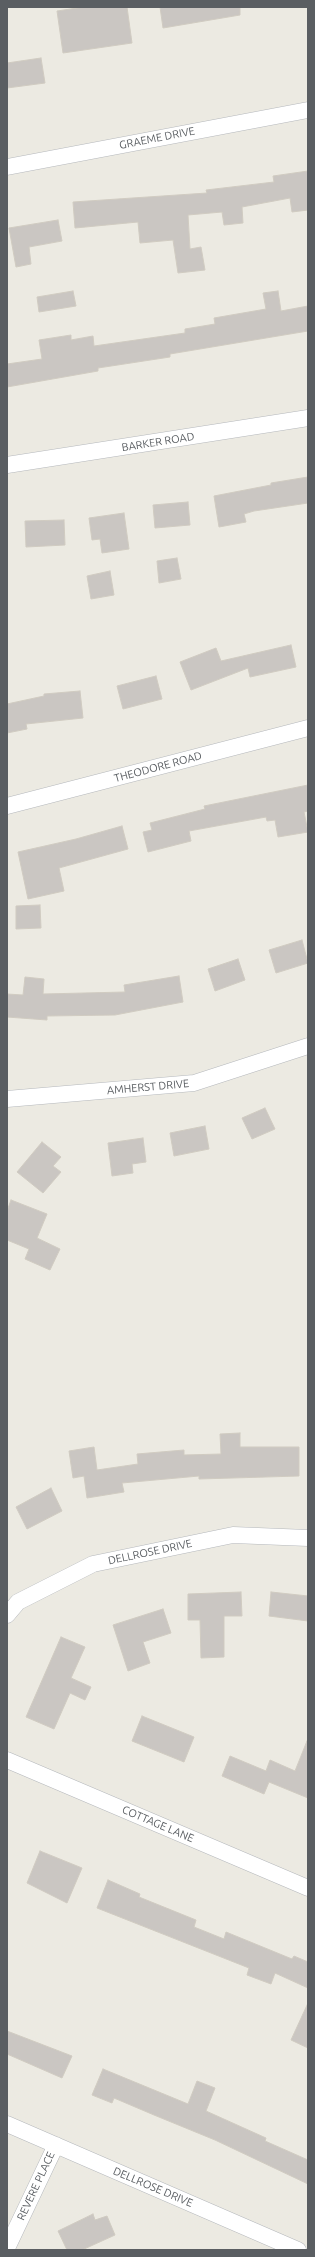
<!DOCTYPE html>
<html>
<head>
<meta charset="utf-8">
<style>
	body { margin:0 }
	#map { position:relative; width:315px; height:2257px; overflow:hidden; background:#eceae2; font-family:Ubuntu,sans-serif }
	canvas { display:block }
	.frame { position:absolute; inset:0; border:8px solid #5a5e62; pointer-events:none }
</style>
</head>
<body>
<div id="map">
<canvas width="315" height="2257"></canvas>
<div class="frame"></div>
</div>
<script>
const context = document.querySelector('canvas').getContext('2d');
context.lineJoin = 'round';
function paint(path, color) { context.fillStyle = color; context.fill(path, 'evenodd'); }
const toPath = rows => new Path2D(rows.map(r => 'M' + r).join(''));
function stroke(path, color, width, dash) { context.strokeStyle = color; context.lineWidth = width; context.lineCap = dash ? 'butt' : 'round'; context.setLineDash(dash || []); context.stroke(path); }
function write(font, color, halo, rows, align = 'center') {
  context.font = font + ' Ubuntu,sans-serif'; context.lineWidth = 4; context.setLineDash([]); context.textBaseline = 'middle'; context.strokeStyle = halo; context.fillStyle = color; for (const [text, x, y, turn = 0] of rows) {
    context.save(); context.translate(x, y); context.rotate((+turn || 0) * Math.PI / 180); context.textAlign = isNaN(turn) ? turn : align; if (halo) context.strokeText(text, 0, 0); context.fillText(text, 0, 0); context.restore();
  }
}
const building = toPath([
	[84,7,127,7,132,43,63,53,57,11,84,7],
	[160,7,240,7,240,15,163,28,160,7],
	[41,58,45,83,7,88,7,63,41,58],
	[308,171,308,210,292,212,290,198,242,207,243,223,224,225,222,212,188,215,190,249,201,247,205,270,178,273,173,240,140,243,138,222,75,228,73,202,207,193,206,190,274,182,273,176,308,171],
	[58,220,62,241,29,247,31,264,16,267,9,228,58,220],
	[73,291,76,306,39,312,37,297,73,291],
	[278,291,281,311,308,306,308,331,170,354,170,357,98,368,98,371,7,387,7,364,42,359,39,340,71,335,71,340,93,336,94,346,185,333,185,329,215,324,214,318,266,309,263,293,278,291],
	[308,477,308,503,254,511,244,514,246,522,219,527,214,496,271,485,271,483,308,477],
	[188,502,190,525,155,528,153,505,188,502],
	[124,513,129,549,102,553,100,539,92,540,89,518,124,513],
	[64,520,65,545,26,547,25,521,64,520],
	[177,558,181,579,159,583,157,561,177,558],
	[110,571,114,595,91,599,87,576,110,571],
	[291,645,296,667,250,677,248,668,191,690,180,662,216,648,221,661,291,645],
	[156,676,162,699,123,709,117,686,156,676],
	[80,691,83,718,26,724,27,729,7,733,7,704,44,696,44,694,80,691],
	[308,785,308,811,304,812,308,832,278,837,275,820,267,821,266,817,189,831,191,841,148,852,143,832,152,830,150,823,205,809,204,806,308,785],
	[122,826,128,849,59,868,64,891,28,899,18,852,76,839,122,826],
	[40,905,41,928,16,929,16,906,40,905],
	[302,940,308,963,276,973,269,950,302,940],
	[238,959,245,980,215,991,208,969,238,959],
	[179,976,183,1002,115,1015,47,1016,47,1020,7,1017,7,994,23,995,25,977,44,979,43,994,125,992,124,985,179,976],
	[265,1108,275,1129,252,1139,242,1118,265,1108],
	[205,1126,209,1149,174,1156,170,1133,205,1126],
	[143,1138,146,1162,132,1164,133,1173,112,1176,108,1143,143,1138],
	[42,1142,61,1157,53,1166,61,1172,43,1193,17,1172,42,1142],
	[11,1200,47,1214,37,1238,60,1249,50,1270,25,1259,29,1249,7,1240,7,1211,11,1200],
	[240,1433,240,1447,299,1447,299,1476,199,1479,199,1476,122,1483,124,1492,87,1498,84,1476,73,1478,69,1451,94,1447,97,1470,138,1464,137,1454,184,1450,184,1455,221,1454,220,1434,240,1433],
	[51,1488,62,1511,27,1529,16,1507,51,1488],
	[241,1592,242,1616,224,1616,224,1657,201,1658,200,1620,188,1620,188,1594,241,1592],
	[271,1592,308,1596,308,1621,269,1616,271,1592],
	[163,1609,171,1633,143,1642,150,1663,128,1671,113,1625,163,1609],
	[61,1637,85,1647,71,1678,91,1687,85,1700,70,1693,54,1729,26,1717,61,1637],
	[142,1716,194,1737,184,1762,132,1741,142,1716],
	[307,1741,308,1798,269,1782,264,1794,222,1776,230,1756,266,1771,270,1760,295,1771,307,1741],
	[40,1851,82,1868,67,1903,27,1883,40,1851],
	[108,1880,140,1894,139,1897,196,1920,194,1927,224,1939,226,1932,292,1959,294,1956,308,1962,308,1988,275,1973,271,1984,247,1975,249,1968,97,1908,108,1880],
	[308,2003,308,2048,291,2040,308,2003],
	[7,2031,72,2056,62,2078,7,2054,7,2031],
	[103,2069,188,2104,197,2081,215,2088,206,2111,266,2138,265,2141,308,2160,308,2184,215,2140,154,2115,114,2098,112,2103,92,2095,103,2069],
	[93,2214,95,2220,107,2216,115,2235,82,2250,67,2250,58,2231,93,2214]
]);
paint(building, '#cac6c2');
stroke(building, '#d0cbc1', 1);
const street = toPath([
	[7,167,308,110],
	[7,465,308,418],
	[7,806,308,728],
	[7,1099,194,1083,308,1046],
	[7,1615,18,1602,93,1564,233,1535,308,1538],
	[7,1760,308,1888],
	[7,2124,298,2250],
	[7,2248,56,2145]
]);
stroke(street, '#b5b8bc', 17);
stroke(street, '#fff', 16);
write('11px', '#5a5e62', '#fff', [
	["GRAEME DRIVE",157,138,-11],
	["BARKER ROAD",158,442,-9],
	["THEODORE ROAD",158,767,-15],
	["AMHERST DRIVE",148,1087,-5],
	["DELLROSE DRIVE",150,1552,-12],
	["COTTAGE LANE",158,1824,23],
	["REVERE PLACE",36,2186,-65],
	["DELLROSE DRIVE",153,2187,23]
]);
</script>
</body>
</html>
